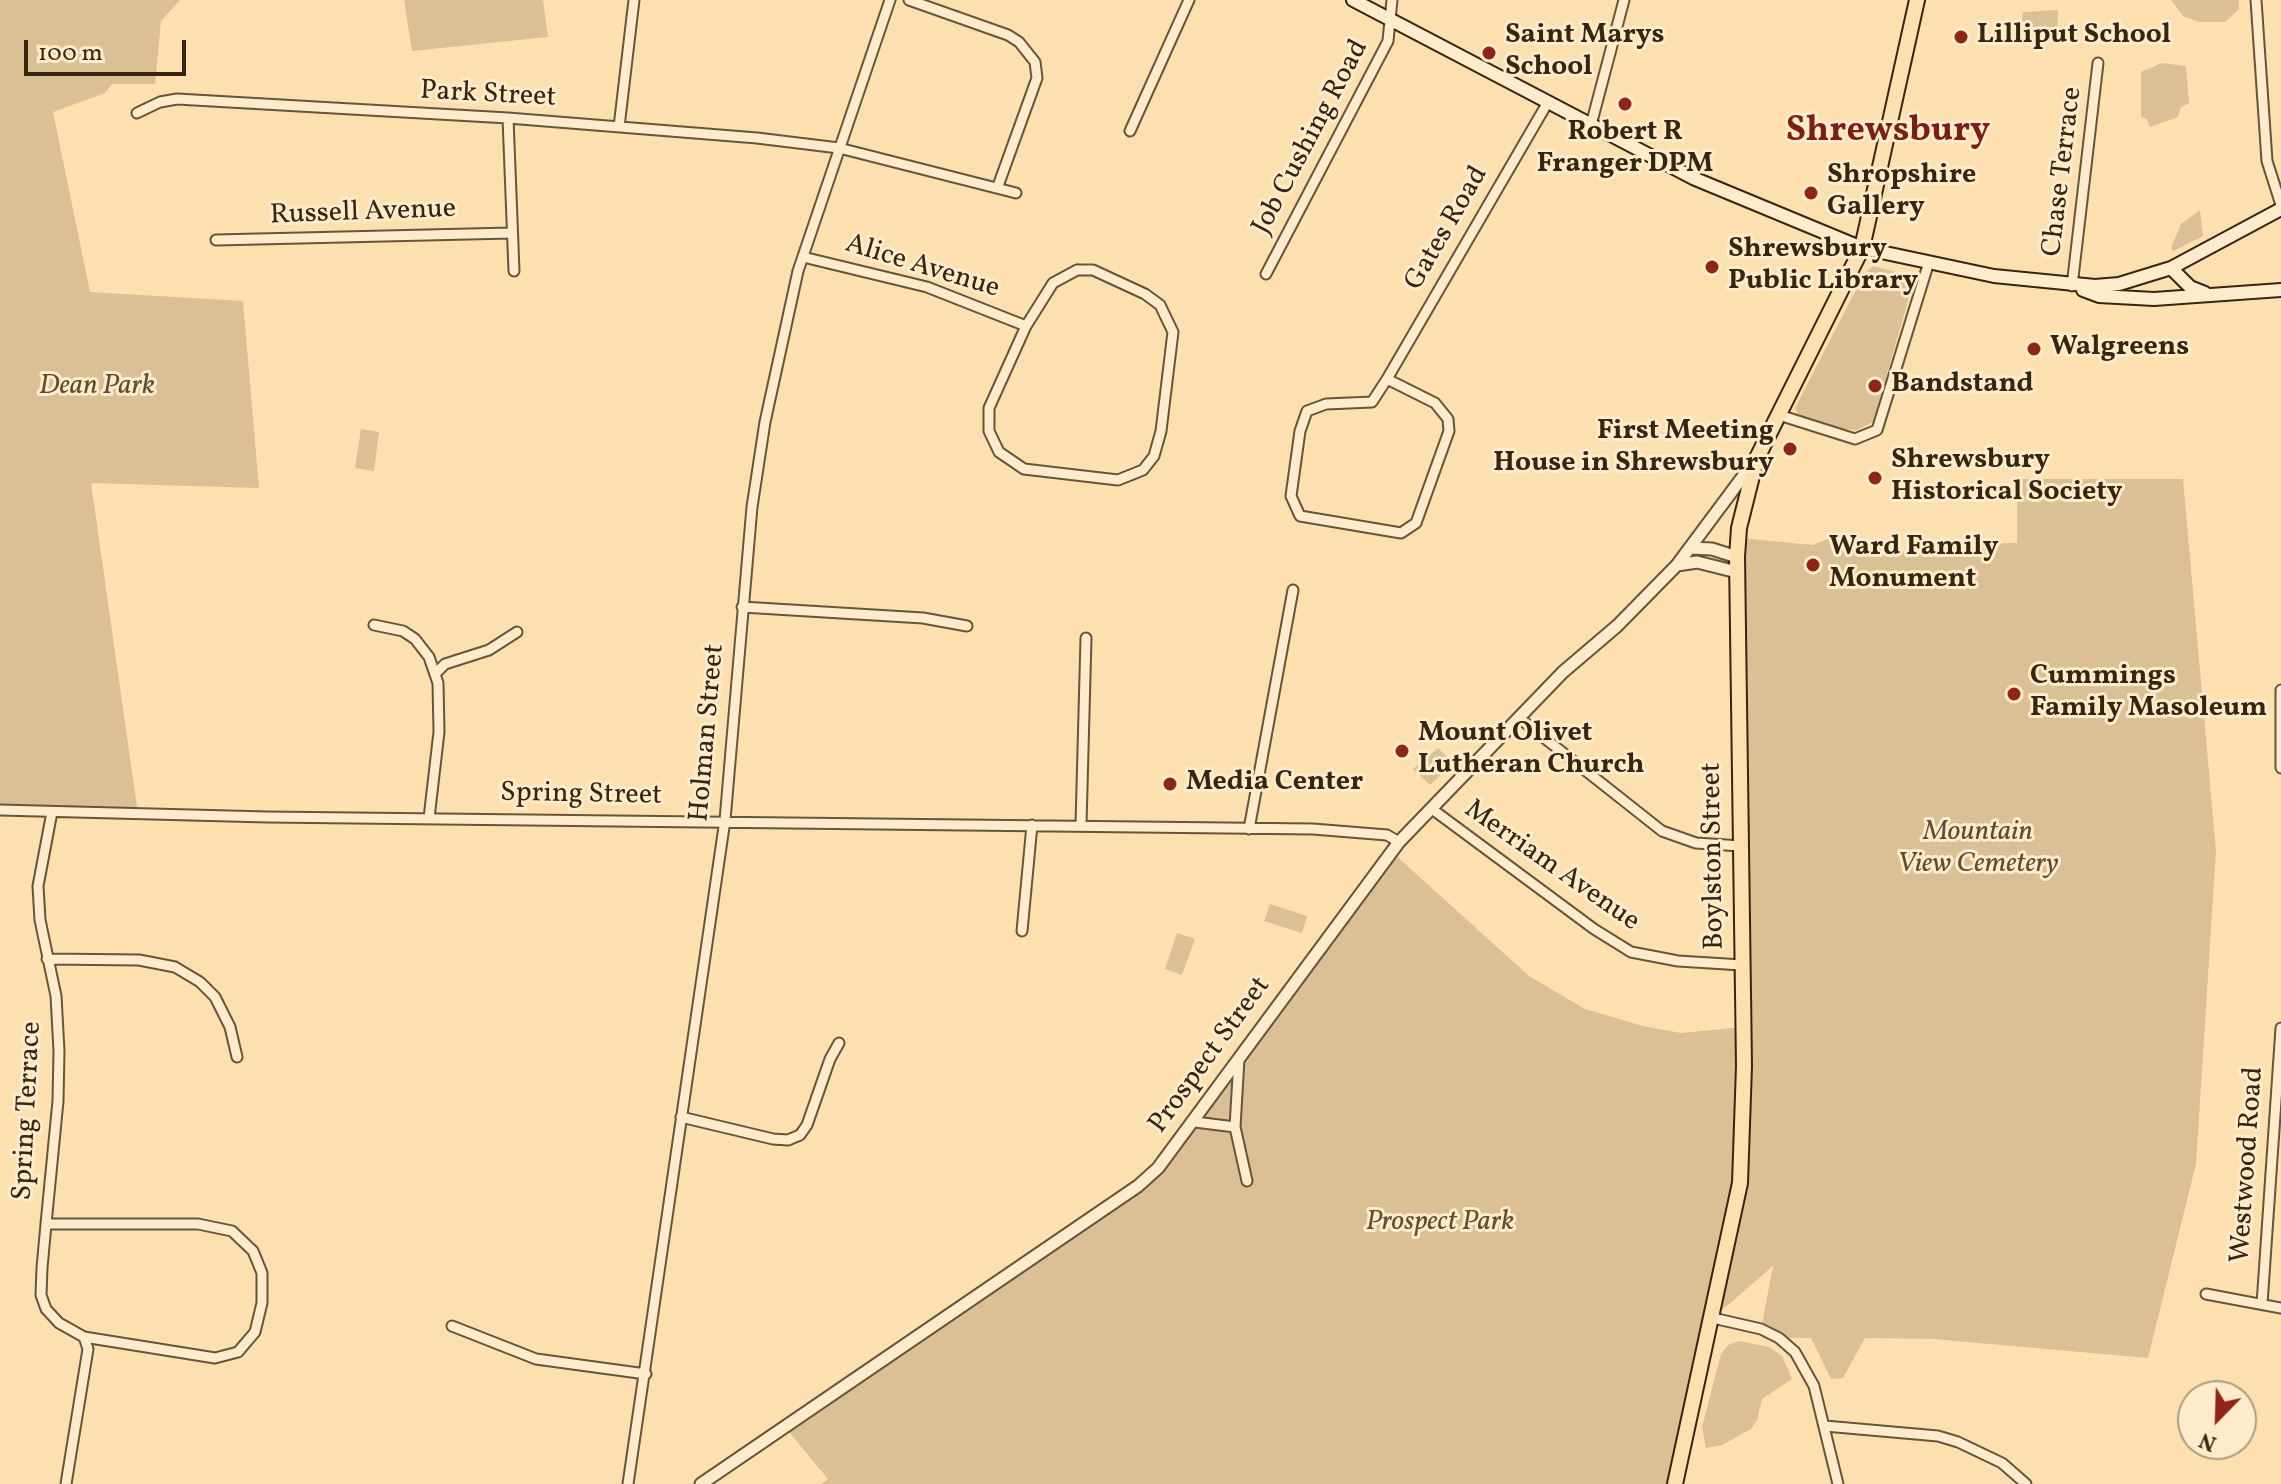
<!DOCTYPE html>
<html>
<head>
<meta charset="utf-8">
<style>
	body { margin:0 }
	#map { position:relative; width:2281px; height:1484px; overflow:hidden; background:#fde0b0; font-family:Vollkorn,serif }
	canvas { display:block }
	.north { position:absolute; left:2177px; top:1380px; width:80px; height:80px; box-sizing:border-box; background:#feebcc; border:2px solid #ae9c81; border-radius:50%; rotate:203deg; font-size:22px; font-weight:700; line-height:32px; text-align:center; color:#362510 }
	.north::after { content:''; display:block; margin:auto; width:28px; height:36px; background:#8f2418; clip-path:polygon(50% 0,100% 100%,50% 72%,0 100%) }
	.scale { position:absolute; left:24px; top:40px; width:162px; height:36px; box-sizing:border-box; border:4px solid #362510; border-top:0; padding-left:10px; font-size:24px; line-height:28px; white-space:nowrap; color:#362510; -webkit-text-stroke:6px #feebcc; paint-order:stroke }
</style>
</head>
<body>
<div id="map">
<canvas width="2281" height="1484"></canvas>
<div class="north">N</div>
<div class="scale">100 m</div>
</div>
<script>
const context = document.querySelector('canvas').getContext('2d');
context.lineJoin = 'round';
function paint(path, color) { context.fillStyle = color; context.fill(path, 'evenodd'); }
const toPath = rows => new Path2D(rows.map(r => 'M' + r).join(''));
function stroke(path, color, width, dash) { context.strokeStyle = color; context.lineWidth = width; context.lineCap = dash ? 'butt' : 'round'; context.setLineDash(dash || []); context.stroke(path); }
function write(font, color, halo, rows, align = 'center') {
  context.font = font + ' Vollkorn,serif'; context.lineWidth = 6; context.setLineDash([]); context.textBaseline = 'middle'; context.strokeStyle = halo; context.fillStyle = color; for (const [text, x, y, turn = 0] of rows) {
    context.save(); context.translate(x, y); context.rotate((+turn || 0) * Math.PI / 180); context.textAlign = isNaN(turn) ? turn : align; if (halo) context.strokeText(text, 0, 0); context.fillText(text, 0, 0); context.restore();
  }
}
paint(toPath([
	[0,0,180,0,161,21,155,84,112,84,105,93,53,112,90,292,243,301,259,488,91,483,138,814,0,810],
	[404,0,543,0,548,37,412,51],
	[2171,0,2239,0,2239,9,2225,22,2199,22,2183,16],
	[2058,10,2057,42,2020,40,2023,12],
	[2162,63,2186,66,2189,103,2181,107,2178,117,2150,127,2147,119,2141,117,2141,72],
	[2200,210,2203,236,2173,251,2171,248,2181,224],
	[1873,266,1915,277,1873,422,1857,430,1842,429,1798,415,1795,408,1864,274],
	[361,429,379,432,374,471,355,468],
	[2017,479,2183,479,2216,851,2196,1164,2148,1358,1933,1339,1865,1338,1843,1378,1831,1379,1811,1338,1779,1338,1761,1329,1773,1266,1713,1318,1675,1484,821,1484,828,1479,784,1426,1137,1186,1392,852,1529,976,1585,1009,1643,1026,1681,1033,1743,1027,1739,538,1813,545,1834,536,1904,552,1933,554,1933,544,2017,543],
	[1438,748,1453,763,1430,785,1413,769],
	[1270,904,1307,916,1302,933,1264,921],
	[1177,933,1195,939,1182,975,1165,969],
	[1739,1341,1769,1347,1782,1356,1792,1379,1762,1399,1757,1420,1751,1429,1722,1445,1706,1448,1702,1427,1721,1354,1728,1345]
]), '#dbc095');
const minor = toPath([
	[909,0,1008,35,1019,42,1035,62,1037,78,998,186],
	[2256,0,2267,161,2281,205],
	[137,113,160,102,177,99,508,118,757,138,839,148,1016,193],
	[508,118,514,271],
	[1591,125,1624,0],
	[619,127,634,0],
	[1130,131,1189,0],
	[216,240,511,233],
	[803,257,927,287,1026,326],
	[1077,270,1093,270,1145,294,1160,305,1173,332,1161,431,1154,456,1143,470,1118,480,1024,469,999,452,989,431,989,408,1026,326,1053,283,1077,270],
	[1266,274,1388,41,1392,0],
	[2072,286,2098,63],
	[1387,379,1435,403,1448,419,1449,431,1416,523,1401,533,1300,516,1291,496,1300,431,1307,411,1326,404,1372,402,1387,379],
	[1387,379,1548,102],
	[1779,415,1855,439,1877,430,1929,262],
	[742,607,923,618,967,626],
	[374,625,403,631,415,639,429,657,438,683,439,732,429,818],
	[435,674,445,664,489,650,517,632],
	[2281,690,2281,768],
	[1519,718,1662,831,1696,843,1741,846],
	[1432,809,1594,929,1631,952,1678,961,1742,965],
	[0,810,267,817,1313,829,1387,835,1399,842],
	[1081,825,1086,638],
	[1249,829,1293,590],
	[1022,931,1032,825],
	[47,959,139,960,175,967,200,982,215,997,230,1027,237,1057],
	[1239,1059,1235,1127,1247,1181],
	[681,1117,773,1139,788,1140,800,1135,807,1125,830,1059,839,1043],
	[1195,1122,1235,1127],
	[46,1224,198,1224,232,1231,253,1251,262,1273,262,1303,255,1332,238,1352,215,1358,84,1337,59,1323,46,1309,41,1295,42,1268,46,1224,58,1101,59,1051,56,996,40,920,38,886,52,812],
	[2206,1294,2281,1308],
	[2262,1304,2281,1028],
	[1713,1318,1761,1329,1779,1338,1795,1352,1814,1386,1838,1484],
	[452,1326,536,1359,646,1374],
	[1825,1426,1938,1436,1958,1442,2002,1463,2026,1484],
	[66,1484,88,1349,84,1337],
	[628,1484,725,820,752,507,765,422,798,271,890,0]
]);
const tertiary = toPath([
	[1690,548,1712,549,1737,557],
	[1677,565,1697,562,1737,572],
	[701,1484,1138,1186,1158,1168,1399,842,1563,672,1617,626,1677,565,1753,463]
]);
const secondary = toPath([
	[1353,0,1693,178,1862,248,1994,276,2095,286,2119,284,2171,268,2281,209],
	[2171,268,2190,287,2205,293],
	[2083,290,2099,296,2154,299,2281,290]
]);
const primary = toPath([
	[1675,1484,1740,1183,1744,1066,1737,557,1739,528,1756,460,1862,248,1917,0]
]);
stroke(minor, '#685438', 13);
stroke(tertiary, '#685438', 15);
stroke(secondary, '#362510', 16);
stroke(primary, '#362510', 18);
stroke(minor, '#feebcc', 9);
stroke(tertiary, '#feebcc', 11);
stroke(secondary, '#feebcc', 12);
stroke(primary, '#fde0b0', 14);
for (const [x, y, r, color] of [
	[1961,37,8,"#8f2418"],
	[1489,53,8,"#8f2418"],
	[1625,104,8,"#8f2418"],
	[1811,193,8,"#8f2418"],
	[1712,267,8,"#8f2418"],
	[2034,349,8,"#8f2418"],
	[1875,386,8,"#8f2418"],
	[1790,449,8,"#8f2418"],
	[1875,478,8,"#8f2418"],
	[1813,565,8,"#8f2418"],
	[2014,694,8,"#8f2418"],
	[1402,751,8,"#8f2418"],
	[1170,784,8,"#8f2418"]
]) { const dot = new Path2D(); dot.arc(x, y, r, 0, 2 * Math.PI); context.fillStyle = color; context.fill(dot); stroke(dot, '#feebcc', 3); }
write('bold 28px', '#362510', '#feebcc', [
	["Saint Marys",1505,37],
	["School",1505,69],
	["Lilliput School",1977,37],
	["Robert R",1625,134,"center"],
	["Franger DPM",1625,166,"center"],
	["Shropshire",1827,177],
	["Gallery",1827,209],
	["Shrewsbury",1728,251],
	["Public Library",1728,283],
	["Walgreens",2050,349],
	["Bandstand",1891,386],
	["First Meeting",1774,433,"right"],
	["House in Shrewsbury",1774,465,"right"],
	["Shrewsbury",1891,462],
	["Historical Society",1891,494],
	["Ward Family",1829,549],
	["Monument",1829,581],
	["Cummings",2030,678],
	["Family Masoleum",2030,710],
	["Mount Olivet",1418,735],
	["Lutheran Church",1418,767],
	["Media Center",1186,784]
], 'left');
write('28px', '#362510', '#feebcc', [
	["Park Street",488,96,3],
	["Job Cushing Road",1312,138,-62],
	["Chase Terrace",2064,172,-83],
	["Russell Avenue",363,214,-2],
	["Gates Road",1448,229,-60],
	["Alice Avenue",922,268,17],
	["Holman Street",709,733,-85],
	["Spring Street",581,796,1],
	["Boylston Street",1715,856,-91],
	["Merriam Avenue",1551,867,35],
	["Prospect Street",1211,1056,-54],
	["Spring Terrace",29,1111,-87],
	["Westwood Road",2249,1165,-86]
]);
write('italic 28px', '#5f4c31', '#feebcc', [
	["Dean Park",97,388],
	["Mountain",1978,834],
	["View Cemetery",1978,866],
	["Prospect Park",1440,1224]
]);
write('bold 36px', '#7a1f14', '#feebcc', [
	["Shrewsbury",1888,133]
]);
</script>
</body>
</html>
